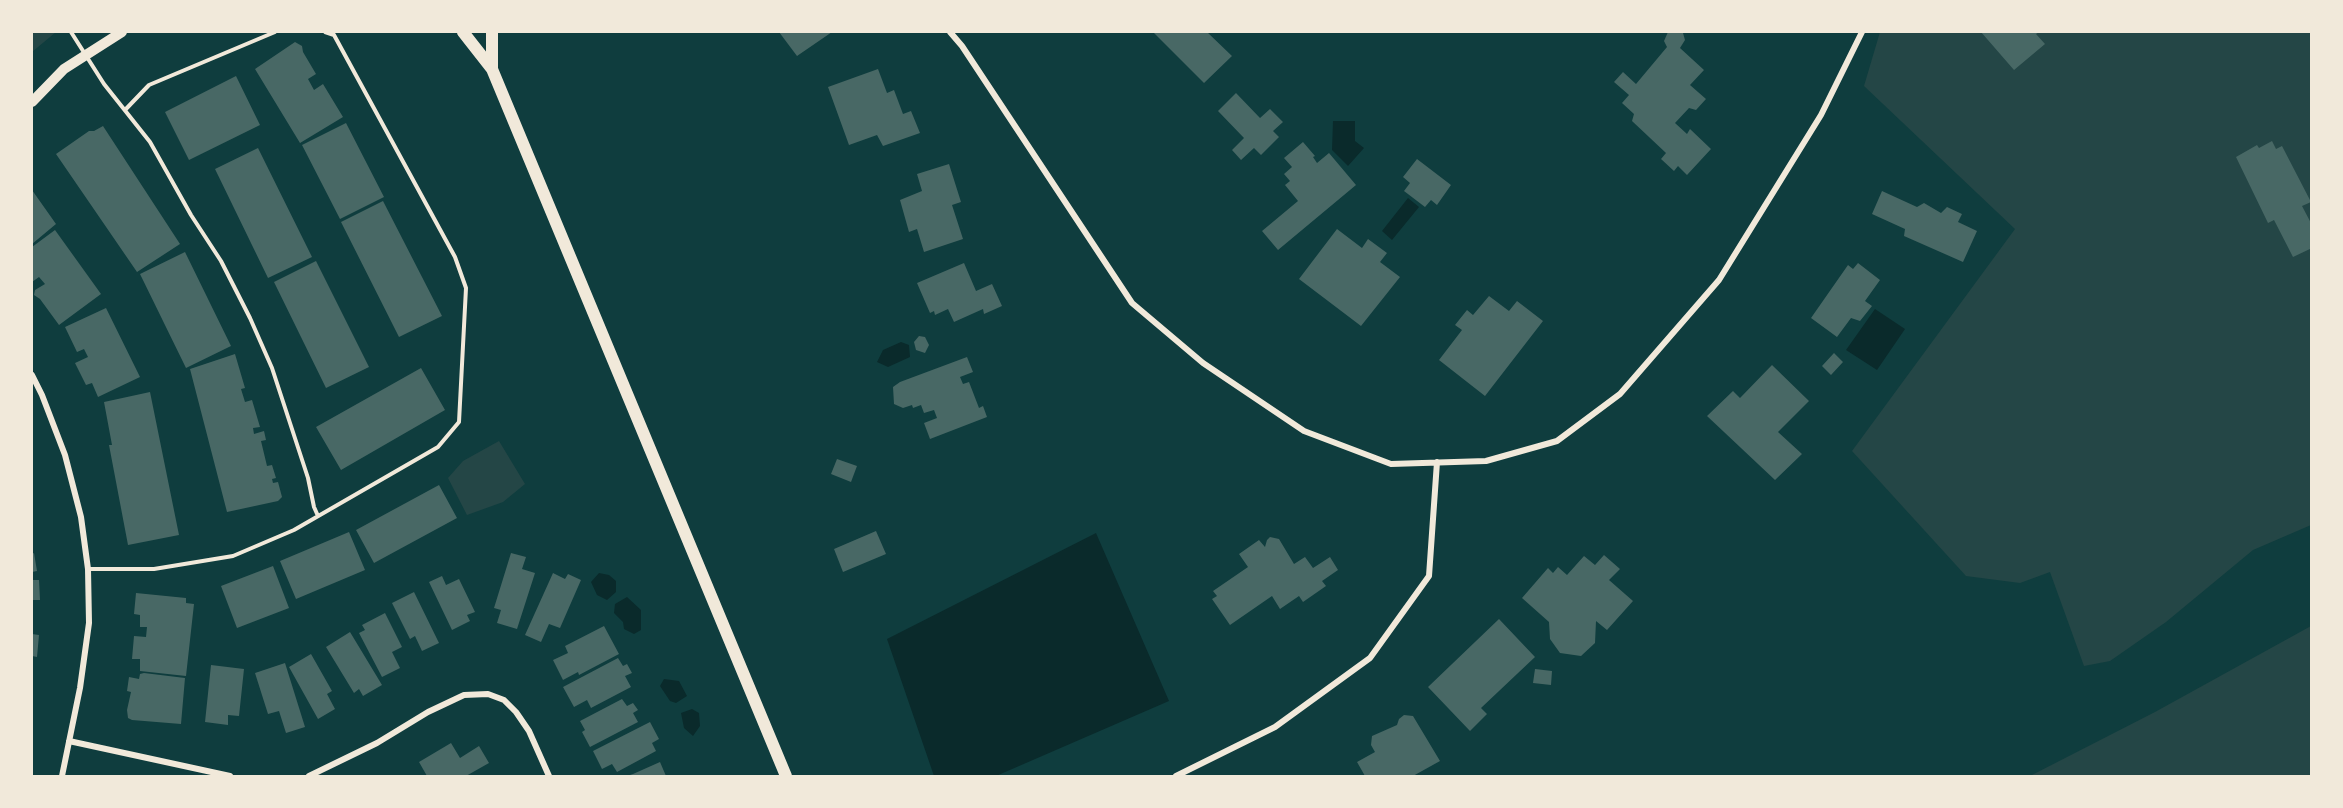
<!DOCTYPE html>
<html>
<head>
<meta charset="utf-8">
<style>
	body { margin:0 }
	#map { position:relative; width:2343px; height:808px; overflow:hidden; background:#0f3d3e; font-family:Georgia,serif }
	canvas { display:block }
	.frame { position:absolute; inset:0; border:33px solid #f1e9da; pointer-events:none }
</style>
</head>
<body>
<div id="map">
<canvas width="2343" height="808"></canvas>
<div class="frame"></div>
</div>
<script>
const context = document.querySelector('canvas').getContext('2d');
context.lineJoin = 'round';
function paint(path, color) { context.fillStyle = color; context.fill(path, 'evenodd'); }
const toPath = rows => new Path2D(rows.map(r => 'M' + r).join(''));
function stroke(path, color, width, dash) { context.strokeStyle = color; context.lineWidth = width; context.lineCap = dash ? 'butt' : 'round'; context.setLineDash(dash || []); context.stroke(path); }
paint(toPath([
	[32,32,56,32,32,52],
	[1880,32,2311,32,2311,525,2253,550,2166,622,2110,661,2084,666,2050,572,2020,583,1966,576,1852,451,2015,229,1864,86],
	[499,441,525,484,503,502,467,515,448,478,463,461],
	[2311,626,2311,776,2030,776,2155,712]
]), '#244646');
paint(toPath([
	[1333,121,1355,121,1355,141,1364,148,1348,166,1332,150],
	[1408,198,1419,207,1392,240,1382,231],
	[1875,309,1905,329,1877,370,1846,350],
	[901,342,909,345,910,357,888,367,877,362,883,350],
	[1096,533,1169,701,996,776,934,776,887,639],
	[599,573,609,575,616,581,616,592,607,600,597,595,591,582],
	[627,597,641,610,641,630,634,634,624,629,623,622,614,613,615,604],
	[664,679,679,681,687,696,676,703,670,701,660,686],
	[692,709,699,713,700,726,693,736,684,728,681,713]
]), '#0a2a2b');
paint(toPath([
	[779,32,832,32,797,56],
	[1153,32,1207,32,1232,56,1204,83],
	[1668,32,1683,33,1685,40,1680,48,1704,70,1690,85,1706,99,1696,110,1689,108,1675,123,1687,134,1690,129,1711,149,1687,175,1678,166,1674,171,1661,159,1666,153,1632,121,1634,114,1622,103,1629,95,1614,82,1623,72,1636,84,1667,47,1664,41],
	[1981,32,2039,32,2036,34,2045,44,2014,70],
	[295,42,302,46,303,52,316,74,308,79,314,90,323,84,343,117,300,143,255,69],
	[878,69,887,93,894,90,903,114,911,111,920,133,883,146,877,135,849,145,828,87],
	[236,76,260,125,189,160,165,112],
	[1236,93,1260,118,1270,109,1283,122,1273,131,1279,137,1261,155,1254,148,1241,160,1232,150,1244,138,1218,111],
	[346,123,384,197,340,219,302,145],
	[103,126,180,244,137,272,56,154,89,131,94,131],
	[2272,141,2276,149,2282,146,2311,202,2302,206,2312,225,2312,248,2293,257,2274,220,2268,223,2236,157,2257,145,2259,148],
	[1303,142,1315,156,1313,157,1317,163,1329,153,1356,185,1278,250,1262,231,1298,201,1285,185,1290,181,1284,174,1292,167,1284,158],
	[258,148,312,257,268,278,215,169],
	[1417,159,1451,185,1437,205,1431,200,1425,207,1404,191,1410,183,1403,177],
	[949,164,961,202,952,205,963,239,924,252,917,229,909,232,900,200,922,191,917,174],
	[32,190,56,224,32,244],
	[1882,191,1917,207,1924,203,1941,213,1947,207,1962,214,1958,222,1977,231,1963,262,1904,236,1905,229,1872,214],
	[383,201,442,316,399,337,341,222],
	[1337,229,1362,248,1368,239,1387,253,1380,262,1400,277,1361,326,1299,279],
	[55,230,101,294,59,325,40,299,34,295,35,290,45,284,39,277,32,282,32,247],
	[185,252,231,346,186,368,140,274],
	[316,261,369,367,326,388,274,282],
	[964,263,976,291,992,284,1002,306,984,314,983,309,954,322,948,309,935,315,934,311,930,313,917,283],
	[1858,263,1880,280,1865,301,1872,306,1860,321,1851,318,1837,337,1811,318,1848,265,1853,269],
	[1489,296,1509,311,1517,301,1543,321,1485,396,1439,360,1462,330,1455,325,1467,310,1473,315],
	[106,308,140,377,98,397,92,383,86,385,75,363,88,357,84,349,77,352,65,327],
	[919,336,925,337,929,345,925,353,916,350,914,342],
	[1834,353,1843,362,1831,375,1822,366],
	[235,354,245,388,241,389,245,402,252,400,260,427,253,428,254,434,264,431,266,440,261,441,267,466,272,465,276,478,272,479,273,483,278,482,282,497,278,501,227,512,190,369],
	[967,357,973,372,960,377,963,384,969,382,979,408,983,406,987,417,930,439,924,423,937,418,934,410,924,413,921,405,913,408,912,405,903,408,894,404,893,387,900,382],
	[1772,365,1809,401,1778,432,1802,454,1775,480,1707,416,1733,391,1740,398],
	[421,368,445,410,341,470,316,427],
	[150,392,179,535,128,545,109,445,112,445,104,402],
	[837,459,857,466,851,482,831,474],
	[439,485,457,518,374,563,356,530],
	[876,531,886,554,843,572,834,549],
	[349,532,365,570,296,599,280,561],
	[1270,537,1279,539,1294,564,1305,557,1313,568,1330,557,1338,570,1322,581,1326,586,1303,602,1299,596,1280,609,1272,596,1230,625,1212,599,1217,596,1213,591,1248,567,1239,554,1259,540,1265,547,1267,540],
	[34,553,37,571,32,572,32,554],
	[511,553,526,557,522,569,535,573,517,629,497,623,501,610,494,608],
	[1604,555,1620,569,1609,580,1633,601,1607,630,1596,621,1595,643,1581,656,1560,653,1550,639,1549,622,1522,598,1548,568,1553,573,1558,567,1567,575,1584,556,1595,565],
	[273,566,289,608,237,628,221,586],
	[553,573,565,579,568,574,581,580,560,628,549,624,541,642,525,635],
	[442,576,446,585,459,579,475,612,467,615,470,621,452,630,429,582],
	[32,580,39,580,40,600,32,600],
	[414,592,439,643,422,651,415,636,410,639,392,603],
	[136,593,186,598,186,603,194,604,186,676,140,671,140,659,132,659,134,636,146,637,147,627,140,627,140,615,134,614],
	[385,613,402,647,392,652,400,668,382,677,359,633,365,630,362,625],
	[1499,619,1535,657,1481,708,1487,714,1470,731,1428,687],
	[604,626,619,654,579,675,578,672,563,680,553,660,568,653,565,646],
	[350,632,382,685,363,696,359,689,354,693,326,647],
	[32,634,39,635,37,657,32,656],
	[311,654,332,691,327,694,335,709,318,719,289,667],
	[618,658,623,666,627,664,632,673,625,676,631,687,591,708,587,700,574,707,563,687],
	[285,663,305,727,286,733,279,711,268,714,255,673],
	[211,665,244,669,239,716,228,715,228,725,205,722],
	[1535,669,1552,671,1551,685,1533,683],
	[144,673,185,678,181,724,132,720,128,718,127,710,131,692,127,691,129,677,139,679,140,674],
	[622,699,627,706,633,703,638,710,633,713,638,722,590,747,582,732,585,730,580,721],
	[1404,715,1413,716,1440,761,1413,776,1365,776,1357,762,1375,752,1371,745,1372,736,1397,725,1399,719],
	[650,722,659,739,652,743,656,751,617,772,612,764,602,769,593,751],
	[451,743,460,758,479,746,489,763,466,776,427,776,419,762],
	[660,762,666,776,627,776,633,774]
]), '#486865');
stroke(toPath([
	[71,32,104,84,150,142,191,215,221,261,250,318,272,368,308,478,314,507,318,516],
	[125,110,149,85,275,32],
	[88,569,154,569,233,556,294,530,438,447,459,422,466,288,455,257,334,35,325,32]
]), '#f1e9da', 4);
stroke(toPath([
	[950,32,962,46,1132,303,1203,363,1304,431,1391,464,1486,461,1557,441,1620,394,1719,280,1821,115,1862,32],
	[32,375,42,395,65,455,81,517,88,569,89,623,80,688,62,776],
	[69,741,230,776],
	[309,776,377,743,428,712,464,695,488,694,504,700,516,712,529,731,549,776],
	[1176,776,1275,727,1370,658,1429,576,1437,462]
]), '#f1e9da', 6);
stroke(toPath([
	[32,102,64,69,122,32]
]), '#f1e9da', 10);
stroke(toPath([
	[463,32,492,69,786,776],
	[492,32,492,69]
]), '#f1e9da', 12);
</script>
</body>
</html>
